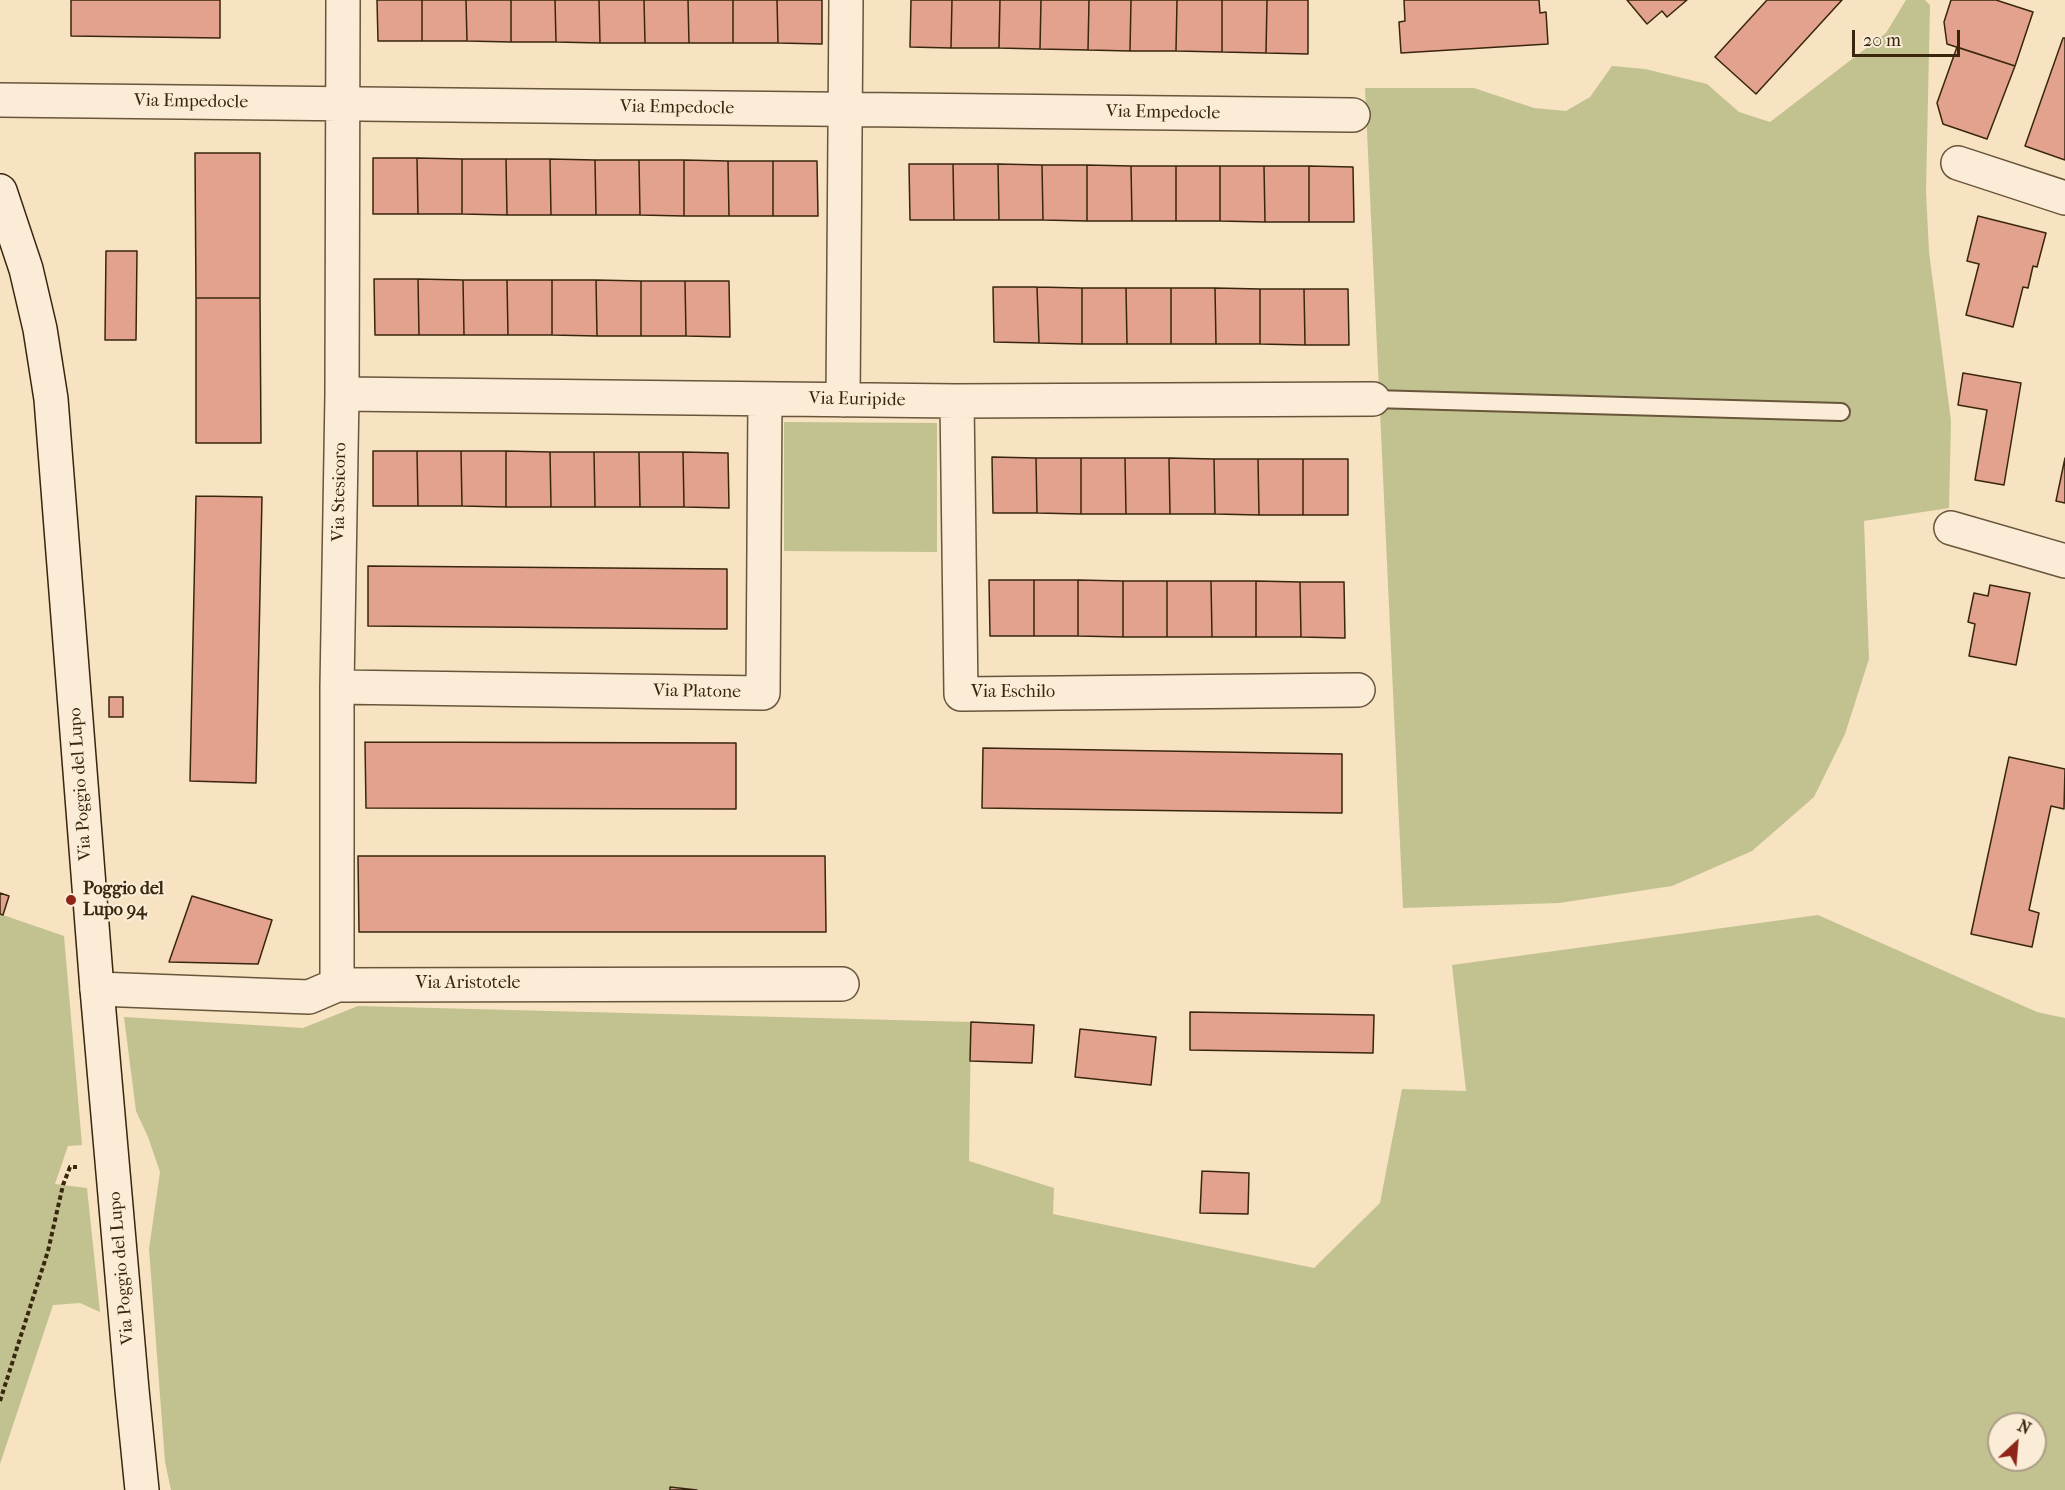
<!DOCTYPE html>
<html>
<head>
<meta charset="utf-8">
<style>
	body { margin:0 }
	#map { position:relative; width:2065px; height:1490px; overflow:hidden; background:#f7e2c2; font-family:"IM FELL French Canon",serif }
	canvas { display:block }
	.north { position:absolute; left:1987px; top:1412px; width:60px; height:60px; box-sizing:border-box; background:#faecd7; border:2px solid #ac9d86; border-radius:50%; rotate:26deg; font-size:16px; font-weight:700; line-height:24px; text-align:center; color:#38260d }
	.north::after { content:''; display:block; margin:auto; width:21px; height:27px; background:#8f2418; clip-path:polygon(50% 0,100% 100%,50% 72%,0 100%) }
	.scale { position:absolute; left:1852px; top:30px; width:108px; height:27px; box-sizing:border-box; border:3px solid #38260d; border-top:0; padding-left:8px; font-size:18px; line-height:21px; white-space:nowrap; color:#38260d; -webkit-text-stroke:4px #faecd7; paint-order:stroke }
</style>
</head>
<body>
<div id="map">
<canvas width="2065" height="1490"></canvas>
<div class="north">N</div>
<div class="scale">20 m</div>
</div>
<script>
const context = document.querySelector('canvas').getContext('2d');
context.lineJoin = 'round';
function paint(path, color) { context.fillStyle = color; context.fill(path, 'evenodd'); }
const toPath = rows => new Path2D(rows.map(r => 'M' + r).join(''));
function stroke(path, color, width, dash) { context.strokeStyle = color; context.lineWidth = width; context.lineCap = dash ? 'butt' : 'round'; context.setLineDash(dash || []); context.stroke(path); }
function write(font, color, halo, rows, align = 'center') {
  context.font = font + ' "IM FELL French Canon",serif'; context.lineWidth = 4.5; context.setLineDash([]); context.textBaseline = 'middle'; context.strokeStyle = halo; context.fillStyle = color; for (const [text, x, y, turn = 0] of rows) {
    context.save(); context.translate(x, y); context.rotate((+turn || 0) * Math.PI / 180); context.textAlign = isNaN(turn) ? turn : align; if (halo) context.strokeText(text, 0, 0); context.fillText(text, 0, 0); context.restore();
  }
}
paint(toPath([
	[1906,0,1925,0,1930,5,1926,191,1929,252,1951,421,1949,508,1864,521,1869,659,1845,734,1814,797,1752,851,1672,886,1559,903,1403,908,1365,88,1474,88,1534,108,1566,111,1590,97,1612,66,1645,69,1707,84,1739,112,1770,122,1886,33],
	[784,422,937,423,937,552,784,551],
	[0,914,64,936,82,1145,68,1146,55,1184,87,1188,100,1312,80,1303,53,1305,0,1464],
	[1818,915,2037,1012,2065,1018,2065,1490,171,1490,165,1462,149,1249,160,1172,148,1137,136,1111,124,1017,303,1028,358,1006,971,1022,969,1161,1054,1188,1053,1214,1314,1268,1380,1203,1402,1089,1466,1091,1452,965],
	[1999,1424,2035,1424,2035,1460,1999,1460]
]), '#c1c290');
const building = toPath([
	[71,0,220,0,220,38,71,36,71,0],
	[377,0,422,0,422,41,378,41,377,0],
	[422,0,466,0,467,41,422,41,422,0],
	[466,0,511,0,511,42,467,41,466,0],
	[511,0,555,0,556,42,511,42,511,0],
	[555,0,599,0,600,43,556,42,555,0],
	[599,0,644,0,645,43,600,43,599,0],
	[644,0,688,0,689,43,645,43,644,0],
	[688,0,733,0,733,43,689,43,688,0],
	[733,0,777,0,778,43,733,43,733,0],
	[777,0,822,0,822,44,778,43,777,0],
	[911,0,952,0,951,48,910,47,911,0],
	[952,0,1000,0,999,48,951,48,952,0],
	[1000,0,1041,0,1040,49,999,48,1000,0],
	[1041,0,1089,0,1088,50,1040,49,1041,0],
	[1089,0,1131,0,1130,51,1088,50,1089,0],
	[1131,0,1177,0,1176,51,1130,51,1131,0],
	[1177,0,1222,0,1222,52,1176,51,1177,0],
	[1222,0,1267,0,1266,53,1222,52,1222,0],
	[1267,0,1308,0,1308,54,1266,53,1267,0],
	[1404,0,1539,0,1540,13,1546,12,1548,44,1401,53,1399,22,1405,21,1404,0],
	[1627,0,1687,0,1667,17,1662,11,1647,24,1627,0],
	[1767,0,1842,0,1756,94,1715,57,1767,0],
	[1951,0,1996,0,2033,12,2015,66,1947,44,1944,22,1951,0],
	[2063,38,2065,38,2065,160,2025,146,2063,38],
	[1957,47,2015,66,1987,139,1943,124,1937,103,1957,47],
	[195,153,260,153,260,298,196,298,195,153],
	[373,158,417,158,418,214,373,214,373,158],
	[417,158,462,159,462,214,418,214,417,158],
	[462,159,506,159,507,215,462,214,462,159],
	[506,159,550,159,551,215,507,215,506,159],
	[550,159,595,160,596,215,551,215,550,159],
	[595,160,639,160,640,215,596,215,595,160],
	[639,160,684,160,684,216,640,215,639,160],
	[684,160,728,161,729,216,684,216,684,160],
	[728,161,773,161,773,216,729,216,728,161],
	[773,161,817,161,818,216,773,216,773,161],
	[909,164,953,164,954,220,910,220,909,164],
	[953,164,998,164,999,220,954,220,953,164],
	[998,164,1042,165,1043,220,999,220,998,164],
	[1042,165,1087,165,1087,221,1043,220,1042,165],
	[1087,165,1131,166,1132,221,1087,221,1087,165],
	[1131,166,1176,166,1176,221,1132,221,1131,166],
	[1176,166,1220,166,1220,221,1176,221,1176,166],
	[1220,166,1264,166,1265,222,1220,221,1220,166],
	[1264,166,1309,166,1309,222,1265,222,1264,166],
	[1309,166,1353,167,1354,222,1309,222,1309,166],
	[1978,216,2046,233,2037,267,2033,266,2028,288,2023,287,2013,327,1966,315,1979,264,1967,261,1978,216],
	[106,251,137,251,136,340,105,340,106,251],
	[374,279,418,279,419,335,375,335,374,279],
	[418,279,463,280,464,335,419,335,418,279],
	[463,280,507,280,508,335,464,335,463,280],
	[507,280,552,280,552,335,508,335,507,280],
	[552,280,596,280,597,336,552,335,552,280],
	[596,280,641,281,641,336,597,336,596,280],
	[641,281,685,281,686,336,641,336,641,281],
	[685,281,729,281,730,337,686,336,685,281],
	[993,287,1037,287,1039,343,994,342,993,287],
	[1037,287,1082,288,1082,344,1039,343,1037,287],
	[1082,288,1126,288,1127,344,1082,344,1082,288],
	[1126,288,1171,288,1171,344,1127,344,1126,288],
	[1171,288,1215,288,1216,344,1171,344,1171,288],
	[1215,288,1260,289,1260,344,1216,344,1215,288],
	[1260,289,1304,289,1305,345,1260,344,1260,289],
	[1304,289,1348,289,1349,345,1305,345,1304,289],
	[196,298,260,298,261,443,196,443,196,298],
	[1963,373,2021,383,2004,485,1975,480,1987,410,1958,405,1963,373],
	[373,451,417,451,418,506,373,506,373,451],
	[417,451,461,451,462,506,418,506,417,451],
	[461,451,506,451,506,507,462,506,461,451],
	[506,451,550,452,551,507,506,507,506,451],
	[550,452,594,452,595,507,551,507,550,452],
	[594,452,639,452,640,507,595,507,594,452],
	[639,452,683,452,684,507,640,507,639,452],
	[683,452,728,453,729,508,684,507,683,452],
	[992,457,1036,458,1037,513,993,513,992,457],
	[1036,458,1081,458,1081,514,1037,513,1036,458],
	[1081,458,1125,458,1126,514,1081,514,1081,458],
	[1125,458,1169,458,1170,514,1126,514,1125,458],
	[1169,458,1214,459,1215,514,1170,514,1169,458],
	[2065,458,2065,503,2056,501,2065,458],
	[1214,459,1258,459,1259,515,1215,514,1214,459],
	[1258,459,1303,459,1303,515,1259,515,1258,459],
	[1303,459,1348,459,1348,515,1303,515,1303,459],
	[196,496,262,497,256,783,190,781,196,496],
	[368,566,727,569,727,629,368,626,368,566],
	[989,580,1034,580,1034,636,990,636,989,580],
	[1034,580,1078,580,1078,636,1034,636,1034,580],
	[1078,580,1123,581,1123,637,1078,636,1078,580],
	[1123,581,1167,581,1167,637,1123,637,1123,581],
	[1167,581,1211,581,1212,637,1167,637,1167,581],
	[1211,581,1256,581,1256,637,1212,637,1211,581],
	[1256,581,1300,582,1301,637,1256,637,1256,581],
	[1300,582,1344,582,1345,638,1301,637,1300,582],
	[1990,585,2030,593,2016,665,1969,656,1975,624,1968,622,1974,593,1988,596,1990,585],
	[109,697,123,697,123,717,109,717,109,697],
	[365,742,736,743,736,809,366,808,365,742],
	[983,748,1342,754,1342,813,982,808,983,748],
	[2009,757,2065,769,2064,809,2051,806,2029,910,2039,913,2032,947,1971,934,2009,757],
	[358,856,825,856,826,932,359,932,358,856],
	[0,893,9,896,3,915,0,914,0,893],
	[192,896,272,920,258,964,169,962,192,896],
	[1190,1012,1374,1015,1373,1053,1190,1050,1190,1012],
	[971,1022,1034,1025,1032,1063,970,1061,971,1022],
	[1080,1029,1156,1037,1151,1085,1075,1077,1080,1029],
	[1202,1171,1249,1173,1248,1214,1200,1213,1202,1171],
	[670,1487,697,1490,670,1490,670,1487]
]);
paint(building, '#e3a28e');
stroke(building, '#38260d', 1.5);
const lane = toPath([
	[1373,399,1841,412]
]);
const street = toPath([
	[0,100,1353,115],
	[1958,163,2065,198],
	[342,394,957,401,1373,399],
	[843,400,846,0],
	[957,401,961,694,1358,690],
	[1951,528,2065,561],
	[337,687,763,693,765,399],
	[337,985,337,687,342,394,343,0],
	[97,989,309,997,337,985,842,984]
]);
const secondary = toPath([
	[0,191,26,269,40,329,51,399,97,989,132,1390,142,1490]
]);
stroke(lane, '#68553a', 20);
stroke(street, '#68553a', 36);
stroke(secondary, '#38260d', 36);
stroke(toPath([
	[0,1401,48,1251,63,1185,70,1167,77,1167]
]), '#38260d', 4, [4.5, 3]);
stroke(lane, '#faecd7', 16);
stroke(street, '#faecd7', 33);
stroke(secondary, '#faecd7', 33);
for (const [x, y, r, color] of [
	[71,900,6,"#8f2418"]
]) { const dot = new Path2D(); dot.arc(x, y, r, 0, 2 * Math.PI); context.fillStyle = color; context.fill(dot); stroke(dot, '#faecd7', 2); }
write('18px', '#38260d', '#faecd7', [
	["Via Empedocle",191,102,1],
	["Via Empedocle",677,108,1],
	["Via Empedocle",1163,113,1],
	["Via Euripide",857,400,1],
	["Via Stesicoro",340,492,-89],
	["Via Platone",697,692,1],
	["Via Eschilo",1013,693],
	["Via Poggio del Lupo",81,784,-94],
	["Via Aristotele",468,984],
	["Via Poggio del Lupo",122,1268,-95]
]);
write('bold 18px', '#38260d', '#faecd7', [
	["Poggio del",83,890],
	["Lupo 94",83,911]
], 'left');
</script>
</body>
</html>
